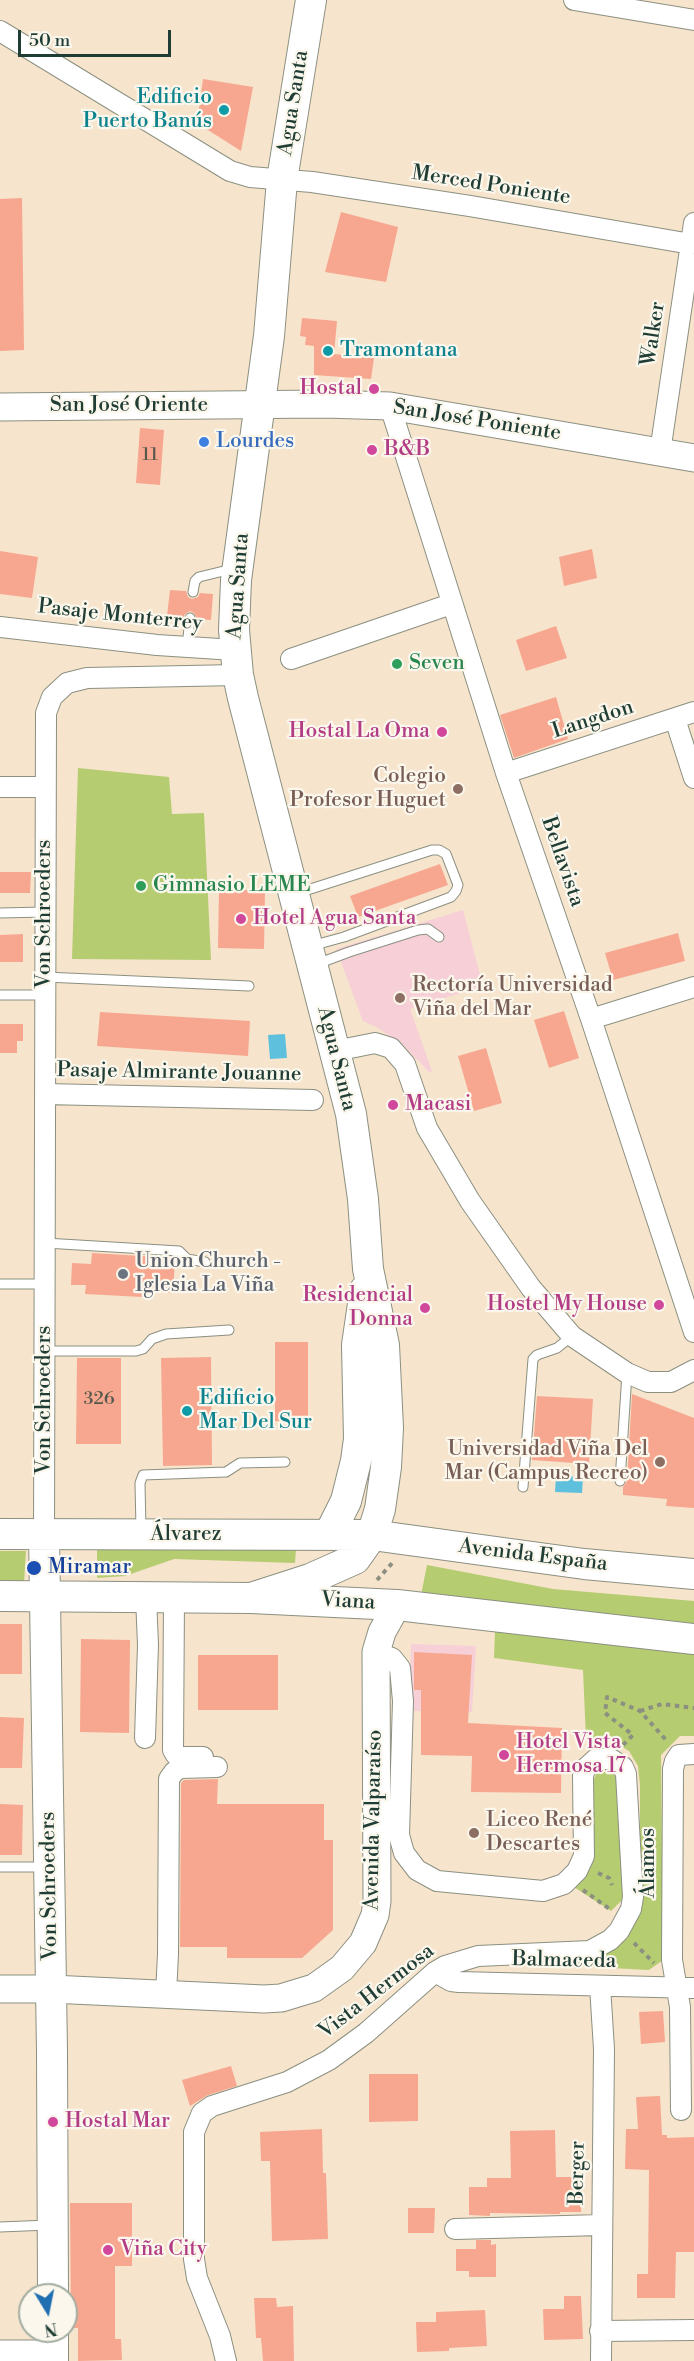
<!DOCTYPE html>
<html>
<head>
<meta charset="utf-8">
<style>
	body { margin:0 }
	#map { position:relative; width:694px; height:2361px; overflow:hidden; background:#f7e4cd; font-family:"Libre Bodoni",serif }
	canvas { display:block }
	.north { position:absolute; left:18px; top:2283px; width:60px; height:60px; box-sizing:border-box; background:#fbf7ec; border:2px solid #a3ada2; border-radius:50%; rotate:170deg; font-size:16px; font-weight:700; line-height:24px; text-align:center; color:#1f3d34 }
	.north::after { content:''; display:block; margin:auto; width:21px; height:27px; background:#1f6fb2; clip-path:polygon(50% 0,100% 100%,50% 72%,0 100%) }
	.scale { position:absolute; left:18px; top:30px; width:153px; height:27px; box-sizing:border-box; border:3px solid #1f3d34; border-top:0; padding-left:8px; font-size:18px; line-height:21px; white-space:nowrap; color:#1f3d34; -webkit-text-stroke:4px #fbf7ec; paint-order:stroke }
</style>
</head>
<body>
<div id="map">
<canvas width="694" height="2361"></canvas>
<div class="north">N</div>
<div class="scale">50 m</div>
</div>
<script>
const context = document.querySelector('canvas').getContext('2d');
context.lineJoin = 'round';
function paint(path, color) { context.fillStyle = color; context.fill(path, 'evenodd'); }
const toPath = rows => new Path2D(rows.map(r => 'M' + r).join(''));
function stroke(path, color, width, dash) { context.strokeStyle = color; context.lineWidth = width; context.lineCap = dash ? 'butt' : 'round'; context.setLineDash(dash || []); context.stroke(path); }
function write(font, color, halo, rows, align = 'center') {
  context.font = font + ' "Libre Bodoni",serif'; context.lineWidth = 4.5; context.setLineDash([]); context.textBaseline = 'middle'; context.strokeStyle = halo; context.fillStyle = color; for (const [text, x, y, turn = 0] of rows) {
    context.save(); context.translate(x, y); context.rotate((+turn || 0) * Math.PI / 180); context.textAlign = isNaN(turn) ? turn : align; if (halo) context.strokeText(text, 0, 0); context.fillText(text, 0, 0); context.restore();
  }
}
paint(toPath([
	[463,910,483,986,410,1009,432,1071,430,1073,404,1046,378,1028,363,1021,336,949],
	[411,1644,476,1646,472,1712,409,1711]
]), '#f6cfd7');
paint(toPath([
	[78,768,169,777,172,814,204,813,211,960,72,959],
	[296,1549,295,1563,174,1559,125,1576,97,1578,97,1550],
	[0,1551,26,1551,24,1583,0,1582],
	[427,1565,553,1589,694,1601,694,1628,421,1595],
	[495,1631,694,1654,694,1736,680,1736,661,1755,663,1960,649,1970,574,1966,575,1961,640,1909,640,1785,638,1766,629,1751,612,1741,586,1739,583,1670,494,1658],
	[606,1770,614,1772,618,1784,624,1898,611,1911,574,1887,592,1785,596,1774]
]), '#b5cc71');
paint(toPath([
	[285,1034,287,1058,270,1059,268,1035],
	[556,1476,583,1477,582,1493,555,1492]
]), '#5fc0de');
paint(toPath([
	[203,79,253,87,241,151,197,123],
	[22,198,24,350,0,351,0,199],
	[341,212,398,227,386,282,325,272],
	[302,318,337,321,334,354,374,358,371,379,314,375,314,346,305,345,306,337,300,336],
	[140,428,164,430,160,485,136,483],
	[592,549,597,578,564,586,559,557],
	[0,551,38,557,32,598,0,594],
	[170,590,186,591,188,597,192,599,198,597,200,593,213,594,211,620,197,619,194,613,190,611,185,614,183,618,167,616],
	[556,626,567,658,526,671,516,640],
	[556,697,568,739,514,758,500,715],
	[440,864,448,885,358,917,350,896],
	[0,872,31,872,30,893,0,893],
	[219,890,265,890,264,949,218,948],
	[678,933,685,961,613,980,605,953],
	[23,934,23,962,0,962,0,935],
	[564,1011,579,1058,549,1068,534,1020],
	[100,1012,250,1021,248,1056,97,1046],
	[0,1024,23,1024,23,1041,17,1041,17,1053,0,1053],
	[486,1048,502,1103,474,1111,458,1056],
	[92,1253,175,1258,173,1293,143,1291,142,1297,85,1294,86,1285,71,1285,72,1263,91,1264],
	[275,1342,308,1342,308,1421,275,1421],
	[211,1357,212,1465,163,1466,161,1358],
	[77,1358,121,1358,121,1444,76,1444],
	[632,1394,694,1418,694,1508,666,1506,667,1499,623,1495,623,1487,627,1481],
	[537,1396,593,1399,589,1464,532,1460],
	[0,1624,22,1624,22,1674,0,1674],
	[81,1639,130,1640,129,1733,80,1732],
	[414,1652,472,1655,468,1723,562,1728,561,1793,471,1792,472,1756,421,1755,421,1690,414,1690],
	[198,1655,278,1655,278,1710,198,1710],
	[0,1717,24,1718,22,1768,0,1768],
	[218,1779,217,1804,324,1804,324,1840,333,1840,333,1930,302,1958,227,1958,227,1947,180,1947,181,1783,184,1780],
	[0,1804,23,1805,22,1855,0,1855],
	[663,2011,665,2042,641,2044,639,2012],
	[231,2066,237,2086,208,2095,190,2106,182,2080],
	[369,2074,418,2074,418,2121,369,2122],
	[660,2096,662,2135,667,2135,667,2138,694,2137,694,2252,676,2252,675,2298,637,2298,637,2274,648,2274,649,2170,625,2169,626,2129,638,2129,636,2097],
	[322,2129,323,2173,326,2173,328,2239,272,2241,270,2161,261,2161,260,2132],
	[555,2130,556,2177,582,2177,581,2212,560,2212,560,2214,554,2214,490,2213,490,2216,469,2215,469,2187,487,2187,487,2178,511,2178,510,2131],
	[70,2203,132,2203,132,2266,115,2266,115,2339,121,2339,122,2360,78,2361,78,2328,71,2328],
	[408,2208,435,2208,434,2233,408,2233],
	[476,2240,491,2240,491,2245,496,2244,496,2277,469,2277,469,2271,456,2271,456,2249,476,2249],
	[564,2296,581,2296,583,2339,544,2340,543,2309,564,2309],
	[254,2298,276,2298,277,2307,293,2306,294,2361,263,2361,261,2338,256,2338],
	[485,2310,487,2346,449,2348,449,2351,417,2352,416,2322,436,2322,436,2312]
]), '#f7a78f');
const lane = toPath([
	[193,592,195,581,199,577,232,569],
	[187,647,190,618],
	[298,893,432,850,439,850,446,854,458,885,456,891,451,897,344,937,311,946],
	[0,913,45,912],
	[317,964,349,952,418,930,428,929,439,937],
	[45,977,249,986],
	[0,995,45,995],
	[45,1243,179,1251,187,1259,205,1262],
	[0,1284,45,1284],
	[45,1351,136,1351,143,1349,152,1339,166,1334,229,1330],
	[620,1481,627,1373],
	[523,1487,533,1359,537,1355,557,1348,572,1336],
	[141,1529,140,1483,143,1475,226,1472,240,1463,285,1462],
	[0,1867,44,1867],
	[0,2227,49,2225]
]);
const street = toPath([
	[574,0,694,20],
	[0,31,230,171,250,177,312,182,470,206,691,244],
	[390,406,506,773,591,1019,694,1332],
	[660,452,694,223],
	[0,627,157,645,235,650],
	[291,659,451,604],
	[675,719,694,778],
	[506,773,694,712],
	[0,787,45,787],
	[591,1019,694,987],
	[335,1051,375,1043,391,1048,405,1064,427,1128,470,1201,531,1288,572,1336,627,1373,648,1382,671,1382,694,1370],
	[45,1094,313,1100],
	[44,1534,46,713,52,697,67,683,87,678,238,675],
	[174,1597,173,1750,176,1755,182,1757,203,1757],
	[145,1738,148,1645,146,1597],
	[435,1972,451,1981,459,1982,694,1988],
	[600,1986,604,2049,601,2361],
	[166,1994,168,1954,169,1779,174,1772,180,1768,217,1767],
	[681,2110,680,2007,672,1960,673,1769,675,1761,679,1755,694,1754],
	[455,2229,601,2225],
	[600,2331,694,2330],
	[226,2361,220,2336,197,2278,194,2259,194,2132,202,2113,212,2106,287,2082,329,2060,366,2033,435,1972,445,1966,478,1956,590,1951,610,1940,619,1931,631,1909,633,1897,626,1774,623,1767,611,1759,596,1759,585,1769,583,1776,584,1856,577,1871,564,1884,543,1891,437,1881,417,1870,404,1853,399,1835,403,1701,400,1668,392,1658,376,1652]
]);
const secondary = toPath([
	[0,407,324,404,390,406,694,458],
	[0,1989,51,1989,264,1999,281,1998,314,1988,342,1968,363,1943,375,1915,377,1901,376,1652,382,1632,397,1605],
	[0,2354,53,2354]
]);
const primary = toPath([
	[0,1534,372,1535,584,1564,694,1574],
	[44,1534,52,2052,53,2295],
	[329,1535,346,1501,356,1461,359,1439,357,1345,365,1290],
	[0,1596,251,1598,397,1605,694,1639],
	[251,1598,310,1579,355,1559,372,1535,380,1509,386,1467,388,1428,384,1345,368,1269,363,1199,351,1114,243,698,238,675,234,630,236,580,269,336,282,180,311,0],
	[53,2331,53,2361]
]);
stroke(lane, '#8b9080', 11);
stroke(street, '#8b9080', 22);
stroke(secondary, '#8b9080', 29);
stroke(primary, '#8b9080', 32);
stroke(toPath([
	[377,1580,394,1561],
	[640,1711,662,1704,694,1708],
	[623,1745,633,1735,605,1713,607,1697,640,1711,667,1741],
	[598,1873,609,1878,612,1885],
	[583,1890,611,1910],
	[634,1943,654,1963]
]), '#8b9080', 4, [4.5, 4.5]);
stroke(lane, '#fff', 9);
stroke(street, '#fff', 20);
stroke(secondary, '#fff', 27);
stroke(primary, '#fff', 30);
for (const [x, y, r, color] of [
	[224,110,6,"#0f9aa8"],
	[328,351,6,"#0f9aa8"],
	[374,389,6,"#d1479c"],
	[204,442,6,"#3f7fe0"],
	[372,450,6,"#d1479c"],
	[397,664,6,"#2e9e5b"],
	[442,732,6,"#d1479c"],
	[458,789,6,"#8d6e63"],
	[141,886,6,"#2e9e5b"],
	[241,919,6,"#d1479c"],
	[400,998,6,"#8d6e63"],
	[393,1105,6,"#d1479c"],
	[123,1274,6,"#6b7280"],
	[659,1305,6,"#d1479c"],
	[425,1308,6,"#d1479c"],
	[187,1411,6,"#0f9aa8"],
	[660,1462,6,"#8d6e63"],
	[34,1568,8,"#1a4fb4"],
	[504,1755,6,"#d1479c"],
	[474,1833,6,"#8d6e63"],
	[53,2122,6,"#d1479c"],
	[108,2250,6,"#d1479c"]
]) { const dot = new Path2D(); dot.arc(x, y, r, 0, 2 * Math.PI); context.fillStyle = color; context.fill(dot); stroke(dot, '#fbf7ec', 2); }
write('18px', '#55584b', null, [
	["11",150,456],
	["326",99,1400]
]);
write('21px', '#0d838f', '#fbf7ec', [
	["Edificio",212,98,"right"],
	["Puerto Banús",212,122,"right"],
	["Tramontana",340,351],
	["Edificio",199,1399],
	["Mar Del Sur",199,1423]
], 'left');
write('21px', '#1f3d34', '#fbf7ec', [
	["Agua Santa",294,103,-81],
	["Merced Poniente",491,186,9],
	["Walker",654,334,-81],
	["San José Oriente",129,406],
	["San José Poniente",477,421,9],
	["Agua Santa",239,586,-86],
	["Pasaje Monterrey",120,616,6],
	["Langdon",593,720,-18],
	["Bellavista",562,862,71],
	["Von Schroeders",45,914,-90],
	["Agua Santa",336,1059,76],
	["Pasaje Almirante Jouanne",179,1073,1],
	["Von Schroeders",45,1400,-90],
	["Álvarez",186,1535],
	["Avenida España",533,1556,7],
	["Viana",348,1602,3],
	["Avenida Valparaíso",374,1820,-89],
	["Álamos",649,1863,-90],
	["Von Schroeders",50,1886,-91],
	["Balmaceda",564,1961,1],
	["Vista Hermosa",377,1992,-38],
	["Berger",578,2173,-89]
]);
write('21px', '#b23c85', '#fbf7ec', [
	["Hostal",362,389,"right"],
	["B&B",384,450],
	["Hostal La Oma",430,732,"right"],
	["Hotel Agua Santa",253,919],
	["Macasi",405,1105],
	["Residencial",413,1296,"right"],
	["Donna",413,1320,"right"],
	["Hostel My House",647,1305,"right"],
	["Hotel Vista",516,1743],
	["Hermosa 17",516,1767],
	["Hostal Mar",65,2122],
	["Viña City",120,2250]
], 'left');
write('21px', '#366cbe', '#fbf7ec', [
	["Lourdes",216,442]
], 'left');
write('21px', '#27864d', '#fbf7ec', [
	["Seven",409,664],
	["Gimnasio LEME",153,886]
], 'left');
write('21px', '#785e54', '#fbf7ec', [
	["Colegio",446,777],
	["Profesor Huguet",446,801],
	["Rectoría Universidad",412,986,"left"],
	["Viña del Mar",412,1010,"left"],
	["Universidad Viña Del",648,1450],
	["Mar (Campus Recreo)",648,1474],
	["Liceo René",486,1821,"left"],
	["Descartes",486,1845,"left"]
], 'right');
write('21px', '#5b616d', '#fbf7ec', [
	["Union Church -",135,1262],
	["Iglesia La Viña",135,1286]
], 'left');
write('21px', '#164399', '#fbf7ec', [
	["Miramar",48,1568]
], 'left');
</script>
</body>
</html>
